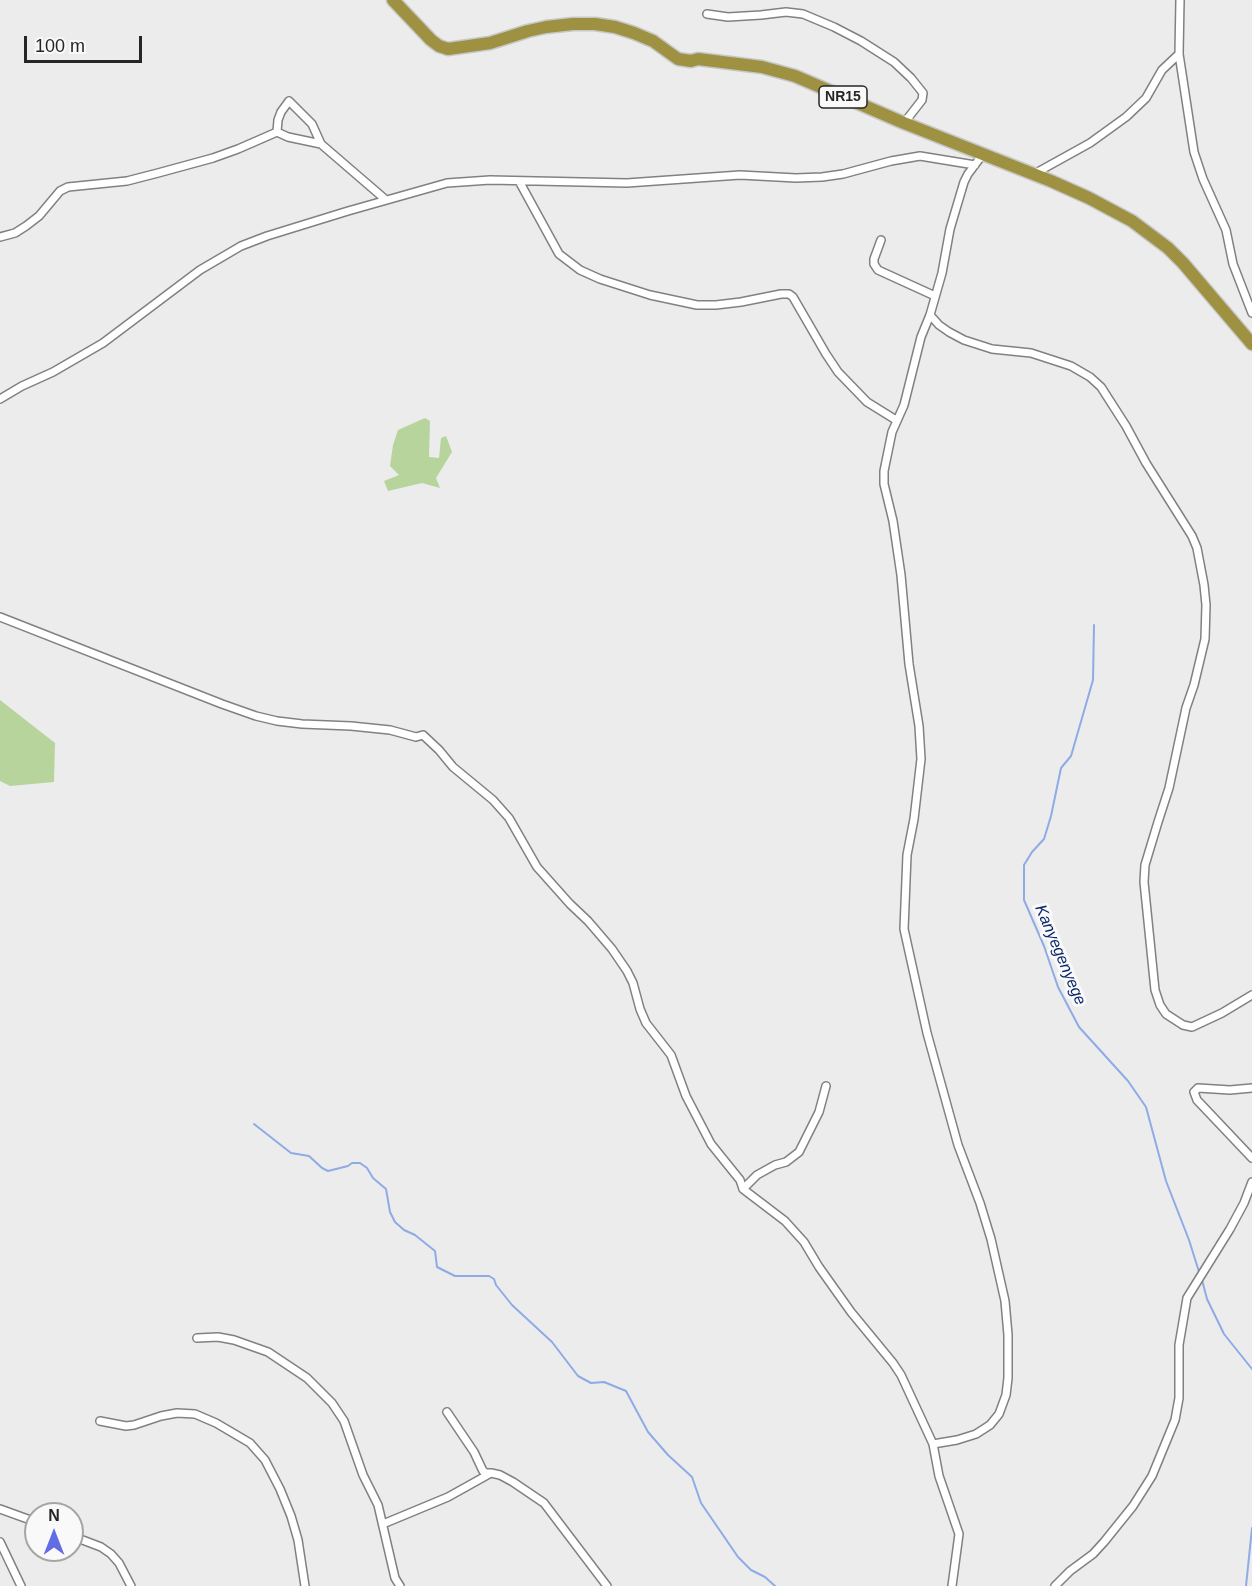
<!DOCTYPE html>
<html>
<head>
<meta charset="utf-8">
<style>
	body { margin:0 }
	#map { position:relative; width:1252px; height:1586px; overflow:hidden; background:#ececed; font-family:Helvetica,sans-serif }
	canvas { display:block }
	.north { position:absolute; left:24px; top:1502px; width:60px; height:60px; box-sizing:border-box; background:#f9f9fa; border:2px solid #a5a5a6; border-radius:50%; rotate:0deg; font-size:16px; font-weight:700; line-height:24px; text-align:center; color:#262627 }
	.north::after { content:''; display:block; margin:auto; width:21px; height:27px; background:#626ce5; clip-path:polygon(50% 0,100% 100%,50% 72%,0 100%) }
	.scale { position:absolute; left:24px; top:36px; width:118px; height:27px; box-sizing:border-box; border:3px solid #262627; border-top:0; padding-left:8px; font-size:18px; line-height:21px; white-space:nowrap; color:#262627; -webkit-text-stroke:4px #f9f9fa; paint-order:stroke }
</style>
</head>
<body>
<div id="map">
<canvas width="1252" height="1586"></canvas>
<div class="north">N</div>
<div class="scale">100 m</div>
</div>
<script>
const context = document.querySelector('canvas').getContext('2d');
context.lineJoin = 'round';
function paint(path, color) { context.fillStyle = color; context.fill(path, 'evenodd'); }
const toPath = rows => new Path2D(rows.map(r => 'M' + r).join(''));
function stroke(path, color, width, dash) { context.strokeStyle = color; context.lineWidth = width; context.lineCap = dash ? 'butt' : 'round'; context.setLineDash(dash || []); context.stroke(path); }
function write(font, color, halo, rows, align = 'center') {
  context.font = font + ' Helvetica,sans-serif'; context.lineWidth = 6; context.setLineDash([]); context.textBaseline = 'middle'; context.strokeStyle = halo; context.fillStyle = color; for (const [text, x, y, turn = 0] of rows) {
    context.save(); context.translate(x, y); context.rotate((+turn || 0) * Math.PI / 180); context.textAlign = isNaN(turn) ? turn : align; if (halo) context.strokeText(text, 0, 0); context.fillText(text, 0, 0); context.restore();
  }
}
paint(toPath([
	[425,418,430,421,429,457,439,458,441,438,446,436,452,452,436,478,440,488,422,483,388,491,384,481,399,475,390,466,393,445,398,430],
	[0,700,55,743,54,782,10,786,0,781]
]), '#b7d49c');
stroke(toPath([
	[1094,625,1093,680,1071,756,1061,768,1051,816,1044,839,1032,852,1024,865,1024,900,1044,946,1058,987,1079,1027,1128,1081,1146,1107,1166,1181,1189,1240,1200,1275],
	[254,1124,291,1153,309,1156,322,1168,328,1171,348,1166,352,1163,360,1163,367,1168,373,1178,386,1189,390,1212,395,1222,404,1230,415,1235,435,1251,437,1267,455,1276,489,1276,494,1279,496,1285,512,1305,552,1342,578,1376,591,1383,604,1382,626,1391,648,1432,668,1455,692,1477,701,1503,738,1557,751,1570,765,1577,775,1586],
	[1202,1280,1207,1299,1224,1334,1252,1369],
	[1246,1586,1252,1528]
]), '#8eabe5', 2);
const street = toPath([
	[1180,0,1179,54,1194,152,1203,179,1226,230,1233,264,1252,313],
	[707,14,728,17,761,15,786,12,803,14,834,27,861,41,894,62,911,78,923,93,922,100,904,123],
	[277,132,278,120,281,112,289,101,312,124,321,144,386,200],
	[1034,174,1090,143,1126,117,1146,98,1162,70,1179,54],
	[519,181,559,254,580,270,600,279,650,295,697,305,716,305,741,302,781,294,789,294,793,297,826,354,838,372,867,402,896,420],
	[0,237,15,233,26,226,39,216,60,191,68,187,127,181,158,173,213,158,238,149,277,132,288,137,321,144],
	[881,240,874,259,874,264,878,270,935,296],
	[930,315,939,325,949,332,964,340,992,349,1031,353,1071,366,1090,377,1101,387,1126,426,1146,463,1192,536,1197,548,1204,585,1206,605,1205,639,1194,685,1186,708,1169,788,1158,822,1145,865,1144,882,1155,990,1160,1005,1166,1014,1183,1025,1192,1027,1222,1013,1252,995],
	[0,399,22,386,53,372,103,343,200,270,241,246,267,236,348,211,447,183,490,180,627,183,740,175,796,178,822,177,843,174,891,161,920,156,975,165],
	[0,617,222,704,256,716,277,721,302,724,351,726,390,730,416,737,423,735,439,750,453,767,493,800,509,818,537,867,570,904,588,921,612,949,627,971,633,983,640,1009,646,1023,671,1055,686,1096,711,1144,740,1180,743,1189,785,1221,804,1242,819,1267,851,1312,893,1363,901,1375,933,1444,939,1476,959,1534,952,1586],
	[1252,1088,1230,1090,1198,1088,1194,1092,1197,1100,1252,1158],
	[743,1189,757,1175,775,1165,786,1162,799,1152,819,1112,826,1086],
	[197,1338,218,1337,234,1340,268,1352,307,1378,332,1403,344,1421,363,1475,378,1505,395,1578,400,1586],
	[447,1412,474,1452,483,1471,486,1473,491,1473],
	[100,1421,126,1426,134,1425,161,1416,177,1413,195,1414,216,1423,250,1443,265,1460,280,1489,291,1516,298,1540,305,1586],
	[933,1444,957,1440,976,1434,990,1425,999,1414,1006,1395,1008,1378,1008,1335,1005,1301,991,1239,980,1203,958,1145,927,1033,904,929,907,855,914,819,921,759,919,726,909,664,901,575,893,521,884,484,884,471,892,432,904,405,921,337,930,315,942,273,950,229,964,182,968,174,983,154],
	[0,1509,36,1522],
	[383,1524,448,1497,491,1473,500,1475,513,1482,544,1503,607,1586],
	[72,1536,101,1547,111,1554,119,1563,131,1586],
	[0,1542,21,1586],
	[1055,1586,1070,1571,1093,1554,1104,1542,1133,1506,1152,1476,1175,1420,1179,1398,1179,1345,1187,1298,1230,1229,1244,1203,1252,1182]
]);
const highway = toPath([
	[393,0,431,40,439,46,448,49,490,43,528,31,546,27,573,24,595,24,615,27,634,33,653,41,678,59,691,61,698,59,762,67,795,76,904,123,1051,181,1089,198,1132,221,1168,248,1183,263,1252,344]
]);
stroke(street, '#818183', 10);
stroke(highway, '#c7c7c7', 15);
stroke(street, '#fff', 7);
stroke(highway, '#9e9242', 12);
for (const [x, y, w] of [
	[843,97,48]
]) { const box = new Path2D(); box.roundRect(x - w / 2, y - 11, w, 22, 4.5); context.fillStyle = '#f9f9fa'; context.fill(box); stroke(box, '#262627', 1.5); }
write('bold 14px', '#262627', null, [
	["NR15",843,97]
]);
write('italic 16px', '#0b2668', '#f9f9fa', [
	["Kanyegenyege",1060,955,67]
]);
</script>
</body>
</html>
